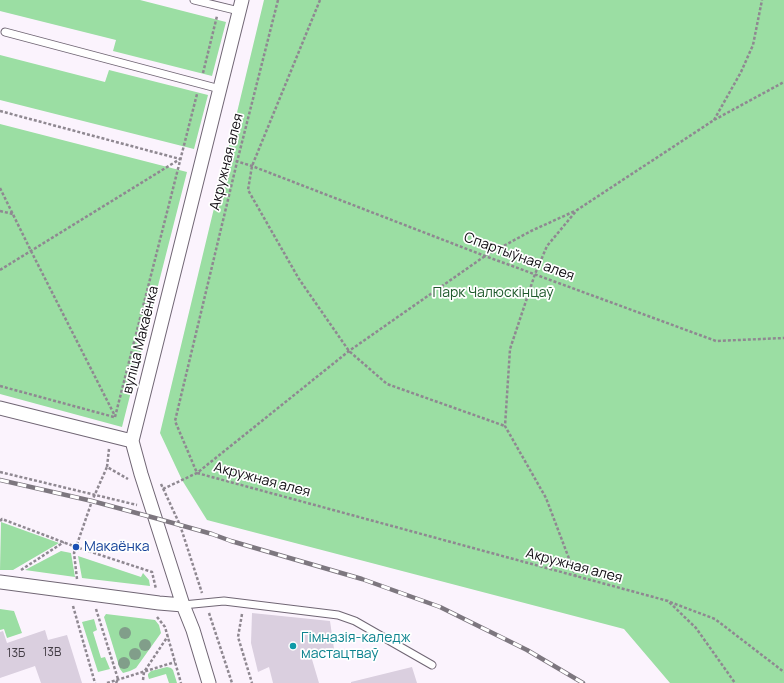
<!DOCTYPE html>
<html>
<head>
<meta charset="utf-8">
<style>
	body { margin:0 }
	canvas { display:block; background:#fbf3fd }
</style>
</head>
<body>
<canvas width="784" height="683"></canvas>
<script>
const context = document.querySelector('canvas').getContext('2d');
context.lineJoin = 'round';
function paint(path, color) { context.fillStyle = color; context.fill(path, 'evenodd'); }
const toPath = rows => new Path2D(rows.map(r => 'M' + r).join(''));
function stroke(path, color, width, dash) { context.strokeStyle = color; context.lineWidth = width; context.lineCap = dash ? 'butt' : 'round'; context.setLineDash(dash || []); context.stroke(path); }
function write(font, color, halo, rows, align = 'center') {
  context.font = font + ' Manrope,sans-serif'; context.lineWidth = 3.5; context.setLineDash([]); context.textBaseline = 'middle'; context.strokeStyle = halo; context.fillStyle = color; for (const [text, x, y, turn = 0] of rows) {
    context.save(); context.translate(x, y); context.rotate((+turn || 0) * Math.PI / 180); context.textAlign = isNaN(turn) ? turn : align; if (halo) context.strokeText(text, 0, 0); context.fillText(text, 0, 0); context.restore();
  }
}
paint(toPath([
	[0,0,140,0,226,22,212,76,113,51,116,40,0,11],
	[264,0,784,0,784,683,670,683,624,629,207,520,182,480,160,433],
	[0,55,105,82,109,70,208,95,194,149,0,100],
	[0,124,187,172,122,427,0,394],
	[1,522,59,543,13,570,0,570],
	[61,551,71,553,75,577,25,570],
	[78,556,141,577,143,573,149,580,150,586,82,578],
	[0,609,14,611,22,633,7,638,4,629,0,630],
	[106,614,155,620,159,625,161,633,136,668,130,671,123,673,120,669,104,617],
	[94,619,97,630,93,632,101,658,105,657,110,669,98,672,82,622],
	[167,667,171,668,173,670,177,683,169,683,166,674,149,679,148,676,148,674,151,671]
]), '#9bdea3');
paint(toPath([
	[252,613,330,621,334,649,311,656,319,683,273,683,269,667,258,672,251,643],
	[45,630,48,640,67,635,82,683,41,683,35,666,0,678,0,632,3,631,7,643],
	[412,667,417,683,351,683,351,682]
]), '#dacfdf');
const service = toPath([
	[194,0,239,11],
	[5,32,220,89],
	[183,605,224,601,338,615,355,621,432,665]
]);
const minor = toPath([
	[0,408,132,441],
	[0,582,159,603,183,605],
	[209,683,193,630,183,605,141,474,132,441,242,0]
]);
stroke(service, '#706674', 9);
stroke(minor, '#706674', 15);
stroke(toPath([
	[278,0,237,162,175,421,197,473,668,601,696,628,735,683],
	[320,0,252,166,248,190,299,279,349,351,387,384,505,426],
	[203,73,217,16],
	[0,111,180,159],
	[714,120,741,72,753,45,762,0],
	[226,158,252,166,485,256,716,341,784,338],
	[0,188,31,251,115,416],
	[0,211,13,214],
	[0,270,180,159],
	[0,386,114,417],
	[115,417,197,94],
	[109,449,107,467,128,479],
	[0,472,137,505],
	[161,484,180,525,202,593],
	[163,489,197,473,349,351,485,256,531,231,575,211],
	[0,521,2,519,76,547,152,572,156,589],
	[21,570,64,542],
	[576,577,546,498,505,426,510,349,535,274,547,246,577,210,714,120,784,82],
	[77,579,74,553,92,501,107,467],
	[670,602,715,619,784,672],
	[73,606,95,683],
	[96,609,118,679,116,683],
	[209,613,232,683],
	[242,614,238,637,252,683],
	[157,617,165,627,181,683],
	[143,680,144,672,168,636],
	[107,683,175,662]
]), '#8f8891', 2.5, [3, 2]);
stroke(service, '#fff', 7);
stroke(minor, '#fff', 13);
const rail = toPath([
	[0,480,92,501,155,518,212,534,231,541,362,579,440,607,527,650,583,683]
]);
stroke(rail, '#7d777f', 4.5);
stroke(rail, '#fff', 3, [9]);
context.fillStyle = '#819e8a';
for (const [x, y] of [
	[125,633],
	[145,645],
	[135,654],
	[124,663]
]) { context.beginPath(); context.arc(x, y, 6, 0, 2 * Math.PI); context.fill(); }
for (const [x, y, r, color] of [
	[76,547,4,"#1a4fb4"],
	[293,646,4,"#0f9aa8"]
]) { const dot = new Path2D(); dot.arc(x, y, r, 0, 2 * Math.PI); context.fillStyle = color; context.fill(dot); stroke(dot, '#fff', 1.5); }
write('12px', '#423c44', null, [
	["13В",52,653],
	["13Б",16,654]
]);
write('14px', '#0f0b11', '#fff', [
	["Акружная алея",227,162,-76],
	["Спартыўная алея",519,257,20],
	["вуліца Макаёнка",141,340,-76],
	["Акружная алея",262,480,15],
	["Акружная алея",574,566,15]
]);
write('14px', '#1e592b', '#fff', [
	["Парк Чалюскінцаў",493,293]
]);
write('14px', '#164399', '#fff', [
	["Макаёнка",84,547]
], 'left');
write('14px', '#0d838f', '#fff', [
	["Гімназія-каледж",301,638],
	["мастацтваў",301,654]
], 'left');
</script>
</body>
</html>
